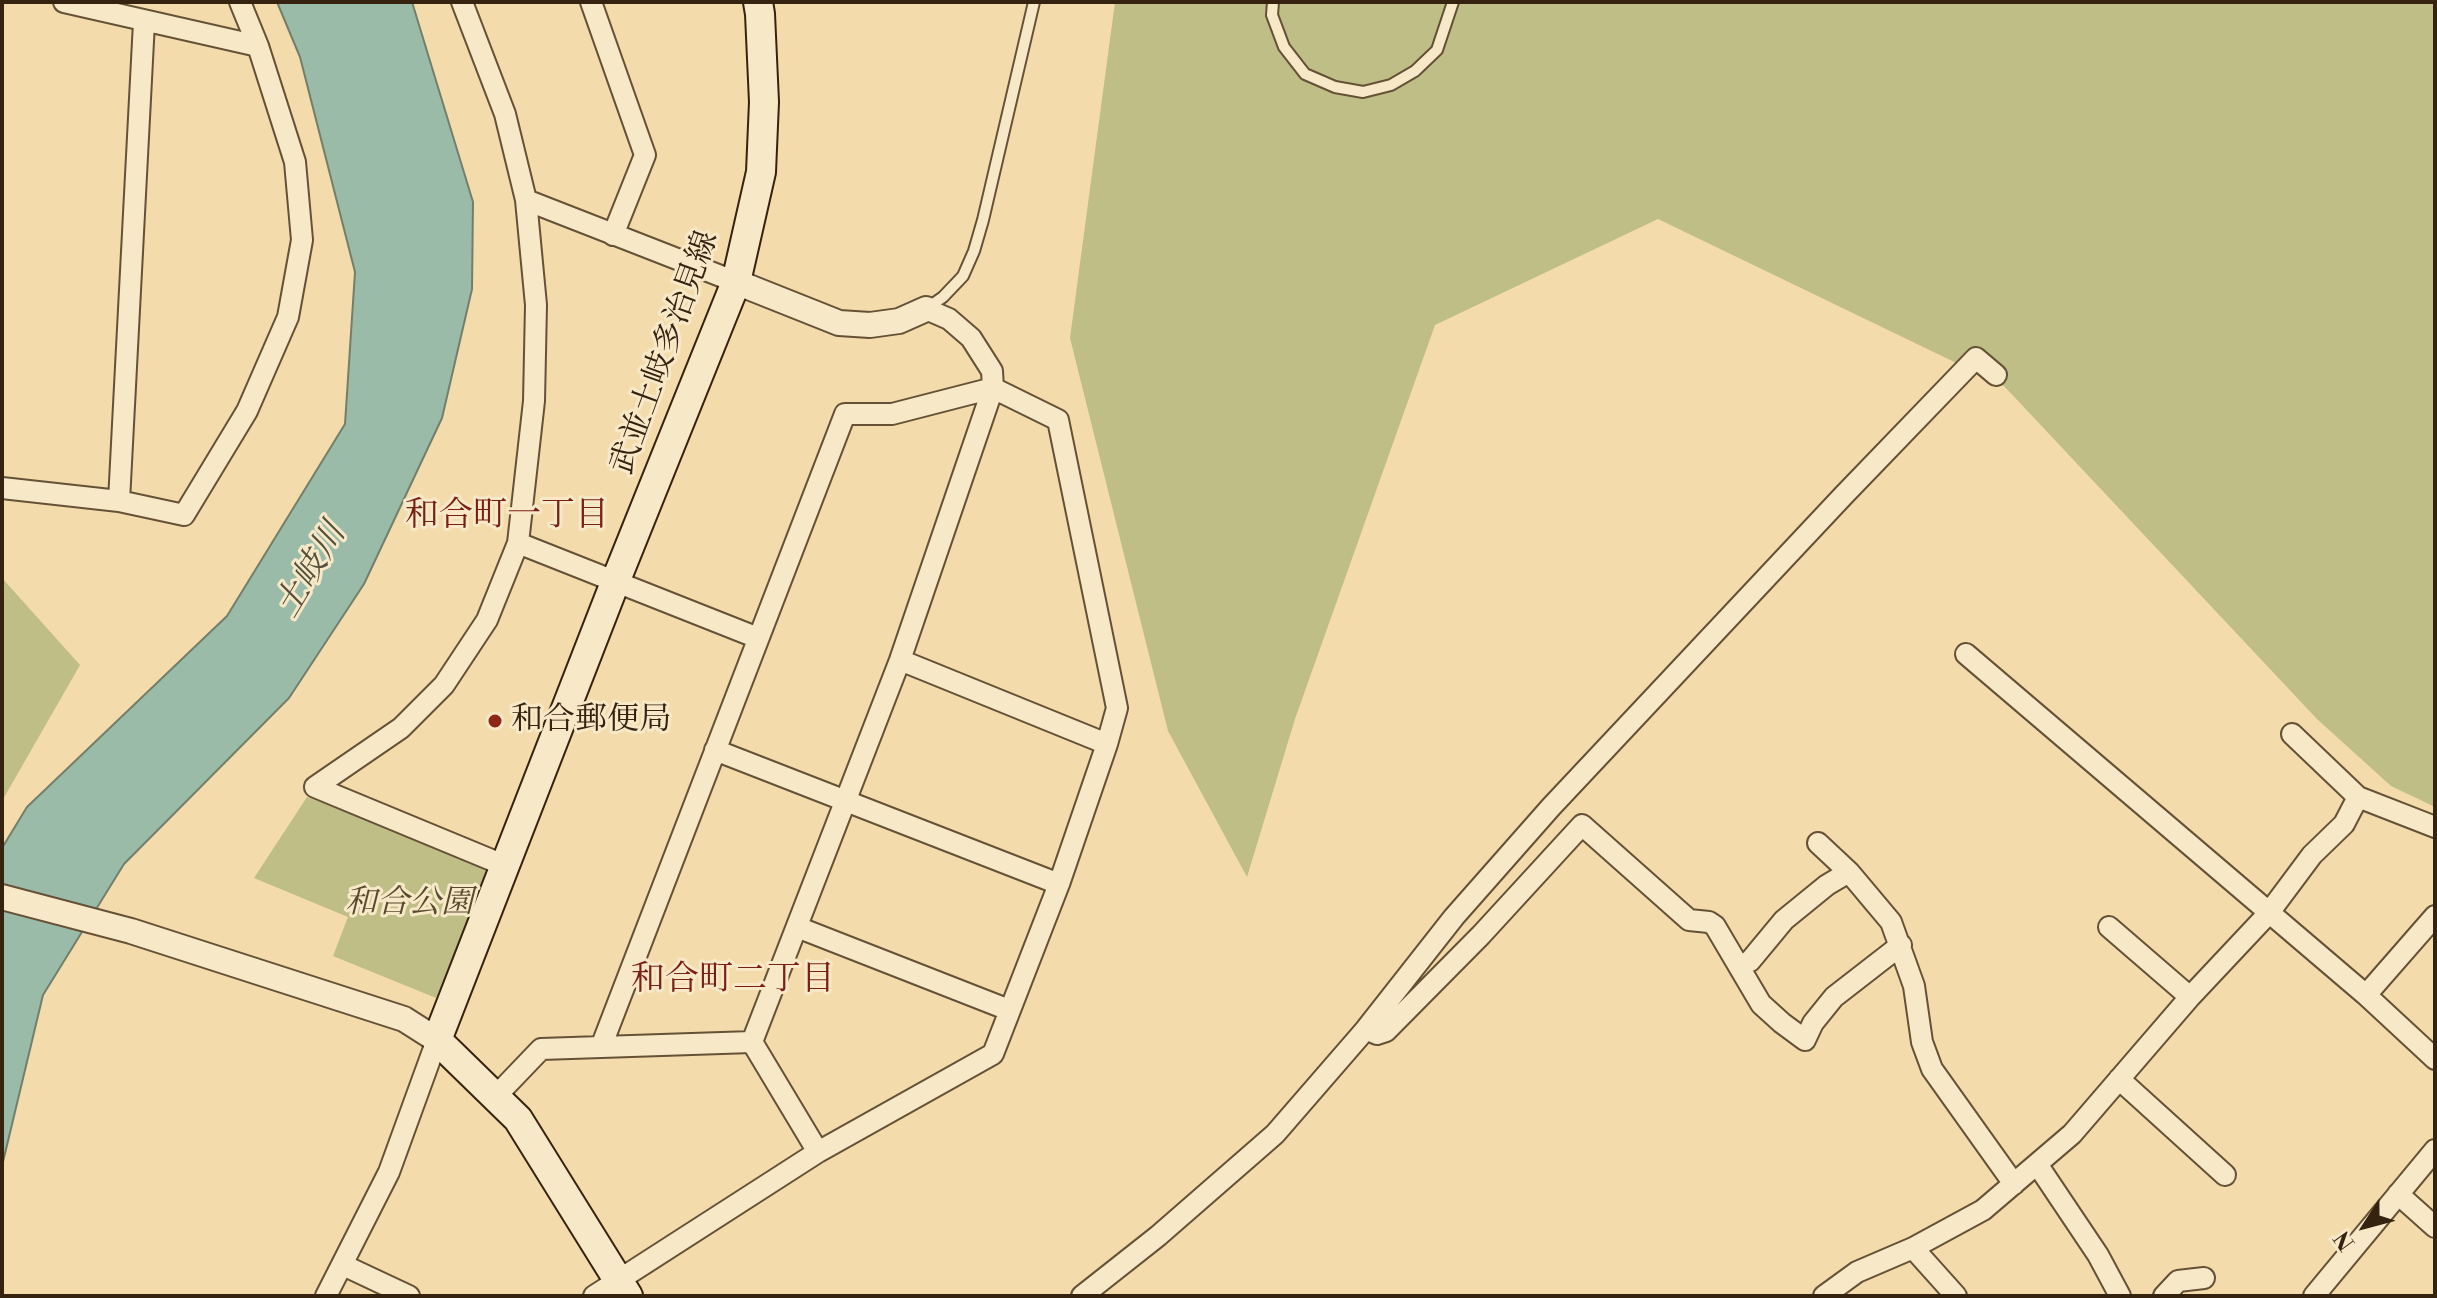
<!DOCTYPE html>
<html>
<head>
<meta charset="utf-8">
<style>
	body { margin:0 }
	#map { position:relative; width:2437px; height:1298px; overflow:hidden; background:#f3dbab; font-family:"Libre Bodoni",serif }
	canvas { display:block }
	.frame { position:absolute; inset:0; border:4px solid #36230f; pointer-events:none }
	.north { position:absolute; left:2325px; top:1186px; width:80px; height:80px; -webkit-text-stroke:6px #f7e8c8; paint-order:stroke; rotate:234deg; font-size:22px; font-weight:700; line-height:32px; text-align:center; color:#36230f }
	.north::after { content:''; display:block; margin:auto; width:28px; height:36px; background:#36230f; clip-path:polygon(50% 0,100% 100%,50% 72%,0 100%) }
</style>
</head>
<body>
<div id="map">
<canvas width="2437" height="1298"></canvas>
<div class="frame"></div>
<div class="north">N</div>
</div>
<script>
const context = document.querySelector('canvas').getContext('2d');
context.lineJoin = 'round';
function paint(path, color) { context.fillStyle = color; context.fill(path, 'evenodd'); }
const toPath = rows => new Path2D(rows.map(r => 'M' + r).join(''));
function stroke(path, color, width, dash) { context.strokeStyle = color; context.lineWidth = width; context.lineCap = dash ? 'butt' : 'round'; context.setLineDash(dash || []); context.stroke(path); }
function write(font, color, halo, rows, align = 'center') {
  context.font = font + ' "Libre Bodoni","Noto Serif JP",serif'; context.lineWidth = 6; context.setLineDash([]); context.textBaseline = 'middle'; context.strokeStyle = halo; context.fillStyle = color; for (const [text, x, y, turn = 0] of rows) {
    context.save(); context.translate(x, y); context.rotate((+turn || 0) * Math.PI / 180); context.textAlign = isNaN(turn) ? turn : align; if (halo) context.strokeText(text, 0, 0); context.fillText(text, 0, 0); context.restore();
  }
}
paint(toPath([
	[1115,2,2435,2,2435,807,2391,786,2317,719,2004,386,1658,219,1435,325,1295,719,1247,877,1168,731,1070,338],
	[2,578,80,665,2,801],
	[307,797,491,869,436,998,333,956,348,917,254,878]
]), '#bfbe86');
const water = toPath([
	[277,2,412,2,473,202,472,289,442,418,364,584,289,698,124,864,43,995,2,1166,2,848,27,807,227,616,345,424,355,272,300,57,277,2]
]);
paint(water, '#9bbba9');
stroke(water, '#737e6b', 2);
const service = toPath([
	[1273,2,1272,15,1284,47,1305,74,1335,87,1363,92,1391,85,1415,71,1437,50,1453,2],
	[926,309,943,297,963,276,974,251,983,220,1034,2]
]);
const minor = toPath([
	[64,2,258,46],
	[462,2,505,114,526,200,536,305,534,401,518,543,487,620,444,685,401,728,315,787,506,866],
	[591,2,645,155,613,235],
	[526,200,736,282],
	[2,488,119,501,184,515,247,411,288,317,302,240,295,162,258,46,240,2],
	[119,501,144,22],
	[518,543,758,638],
	[1966,654,2366,995,2435,1059],
	[2292,734,2358,797,2435,827],
	[715,750,1059,884],
	[1818,843,1849,872,1891,922,1914,986,1922,1042,1932,1069,2014,1184],
	[797,927,1009,1010],
	[2109,927,2190,997],
	[1740,966,1750,961,1784,920,1827,885,1849,872],
	[2366,995,2435,916],
	[1366,1029,1377,1034,1386,1031,1481,935,1582,825,1689,920,1709,922,1715,926,1761,1004,1782,1023,1805,1040,1813,1023,1834,997,1901,945],
	[752,1042,900,660,993,388,992,371,971,338,949,319,926,309],
	[752,1042,818,1152],
	[601,1047,845,414,892,414,993,388,1058,420,1117,708,1107,744],
	[2119,1079,2225,1175],
	[495,1097,541,1049,752,1042],
	[2037,1164,2098,1255,2120,1296],
	[2398,1194,2435,1227],
	[1913,1248,1956,1296],
	[343,1265,409,1296],
	[326,1296,389,1172,437,1040],
	[594,1296,818,1152,993,1054,1059,884,1107,744,900,660],
	[1082,1296,1158,1236,1275,1134,1366,1029,1454,917,1551,807,1843,496,1976,358,1996,375],
	[1824,1296,1857,1272,1913,1248,1983,1210,2072,1134,2190,997,2268,914,2312,855,2344,824,2358,797],
	[2164,1296,2178,1281,2204,1278],
	[2314,1296,2435,1150]
]);
const tertiary = toPath([
	[736,282,839,323,870,325,899,321,926,309],
	[2,897,131,931,404,1019,437,1040]
]);
const secondary = toPath([
	[628,1296,518,1119,437,1040,616,580,736,282,761,172,764,102,760,14,758,2]
]);
stroke(service, '#655136', 14);
stroke(minor, '#655136', 24);
stroke(tertiary, '#655136', 28);
stroke(secondary, '#36230f', 32);
stroke(service, '#f7e8c8', 10);
stroke(minor, '#f7e8c8', 20);
stroke(tertiary, '#f7e8c8', 24);
stroke(secondary, '#f7e8c8', 28);
for (const [x, y, r, color] of [
	[495,721,8,"#8f2418"]
]) { const dot = new Path2D(); dot.arc(x, y, r, 0, 2 * Math.PI); context.fillStyle = color; context.fill(dot); stroke(dot, '#f7e8c8', 3); }
write('32px', '#36230f', '#f7e8c8', [
	["武並土岐多治見線",666,353,-70]
]);
write('32px', '#36230f', '#f7e8c8', [
	["和合郵便局",511,721]
], 'left');
write('italic 32px', '#584a2d', '#f7e8c8', [
	["和合公園",409,904]
]);
write('34px', '#7a1f14', '#f7e8c8', [
	["和合町一丁目",507,517],
	["和合町二丁目",733,981]
]);
write('italic 34px', '#54513d', '#f7e8c8', [
	["土岐川",312,571,-59]
]);
</script>
</body>
</html>
